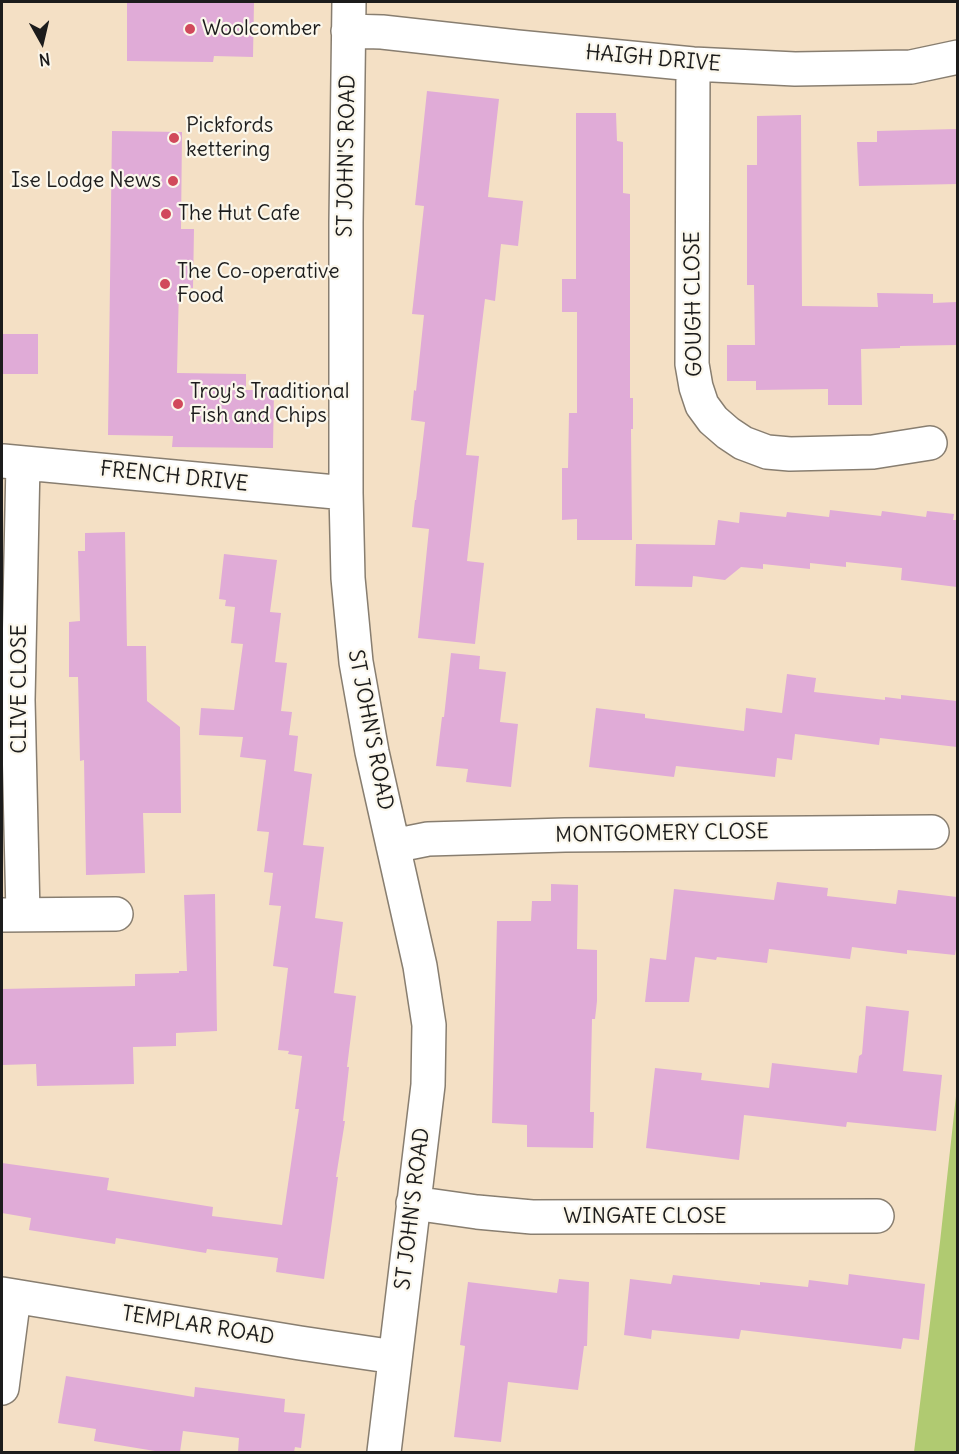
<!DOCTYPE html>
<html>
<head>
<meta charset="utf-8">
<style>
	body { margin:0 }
	#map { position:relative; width:959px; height:1454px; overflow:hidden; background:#f4e0c5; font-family:Delius,sans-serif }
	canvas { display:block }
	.frame { position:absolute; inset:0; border:3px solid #1c1c1c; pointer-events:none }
	.north { position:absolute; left:12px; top:12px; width:60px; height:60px; -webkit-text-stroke:4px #fbf7ec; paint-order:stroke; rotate:172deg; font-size:16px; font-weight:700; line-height:24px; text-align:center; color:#1c1c1c }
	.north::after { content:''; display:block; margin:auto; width:21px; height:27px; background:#1c1c1c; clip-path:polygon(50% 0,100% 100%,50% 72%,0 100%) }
</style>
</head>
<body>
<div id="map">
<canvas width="959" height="1454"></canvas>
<div class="frame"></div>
<div class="north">N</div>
</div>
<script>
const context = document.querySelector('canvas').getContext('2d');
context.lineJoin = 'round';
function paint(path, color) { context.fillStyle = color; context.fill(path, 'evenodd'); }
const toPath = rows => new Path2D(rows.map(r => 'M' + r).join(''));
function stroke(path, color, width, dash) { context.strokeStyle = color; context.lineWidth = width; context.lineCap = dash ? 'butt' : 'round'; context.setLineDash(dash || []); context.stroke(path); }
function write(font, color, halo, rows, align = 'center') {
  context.font = font + ' Delius,sans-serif'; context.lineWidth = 4.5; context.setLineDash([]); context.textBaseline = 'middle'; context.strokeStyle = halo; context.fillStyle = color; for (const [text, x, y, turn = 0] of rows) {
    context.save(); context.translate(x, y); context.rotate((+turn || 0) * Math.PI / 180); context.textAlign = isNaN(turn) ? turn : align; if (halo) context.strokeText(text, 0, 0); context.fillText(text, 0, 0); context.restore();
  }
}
paint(toPath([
	[957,1087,957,1452,914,1452,940,1242]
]), '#b0ca71');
paint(toPath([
	[127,2,254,2,253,57,214,56,213,62,127,61],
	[427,91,499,99,488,197,523,201,518,246,501,244,495,301,485,299,466,455,479,456,467,561,484,563,475,644,418,638,429,529,412,527,415,500,416,500,425,422,411,420,414,390,416,391,424,315,412,314,424,206,415,205],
	[576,113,616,113,617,141,623,142,623,193,630,194,630,398,633,398,633,429,631,429,632,540,577,540,577,519,562,520,562,468,568,468,569,413,577,413,577,312,562,312,562,279,576,279],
	[801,115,802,306,878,307,877,293,933,294,933,303,957,302,957,345,900,346,900,348,861,349,862,405,828,405,828,389,756,390,756,381,727,381,727,345,755,345,754,285,747,285,747,165,757,165,757,116],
	[957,129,957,184,859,186,857,142,877,142,877,131],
	[112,131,182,132,181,229,194,229,193,288,179,287,177,373,246,374,246,390,274,390,273,448,172,447,173,436,108,435],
	[2,334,38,334,38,374,2,374],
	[830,510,881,516,882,511,926,517,927,511,954,514,953,520,957,520,957,587,901,580,902,568,846,562,846,567,810,563,810,569,763,564,763,569,741,567,725,580,693,576,692,587,635,586,636,544,715,545,718,520,739,523,740,512,786,517,787,512,829,517],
	[125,532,127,646,146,646,147,701,180,727,181,813,143,813,145,873,86,875,84,760,80,761,78,677,69,677,69,622,80,621,78,551,85,551,85,533],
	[224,554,277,560,270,612,281,613,275,662,287,663,281,711,292,712,289,735,298,736,294,771,312,774,303,845,324,847,315,918,343,922,334,993,356,996,347,1067,349,1067,343,1121,345,1121,336,1177,338,1177,324,1279,276,1272,278,1258,207,1249,206,1253,116,1238,115,1244,29,1230,31,1218,2,1213,2,1163,109,1178,107,1190,213,1207,212,1216,282,1225,299,1109,295,1109,302,1056,288,1054,289,1051,278,1050,288,968,273,966,281,906,269,905,273,873,264,872,269,832,257,831,266,760,240,757,243,737,199,735,201,708,234,710,243,644,231,643,235,607,225,606,226,600,219,599],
	[451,653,480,656,479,669,506,672,500,722,518,724,511,787,466,782,468,769,436,766,442,717,444,717],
	[787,674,816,678,814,692,885,700,885,697,901,699,901,695,957,701,957,747,880,738,879,745,795,734,792,760,777,758,775,777,676,766,674,777,589,767,596,708,645,714,645,718,744,731,746,708,782,713],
	[777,882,828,888,827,896,896,904,898,890,957,897,957,949,956,949,955,955,907,950,907,954,852,947,850,959,769,949,767,963,717,957,716,960,695,957,689,1002,645,1002,650,958,666,960,674,889,774,900],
	[551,884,578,885,577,949,597,950,597,1001,595,1019,592,1019,590,1112,594,1112,593,1148,527,1147,527,1125,492,1123,497,921,531,921,532,901,551,901],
	[215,894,217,1031,176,1033,176,1046,133,1047,134,1084,37,1086,36,1064,2,1065,2,989,135,986,135,974,179,973,179,971,187,971,184,895],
	[866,1006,909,1011,903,1071,942,1075,936,1131,847,1122,846,1127,744,1115,739,1160,646,1148,655,1068,702,1073,701,1080,769,1088,772,1063,857,1073,859,1056,862,1054],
	[849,1274,925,1284,919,1340,903,1338,901,1349,741,1330,739,1339,652,1330,651,1339,624,1335,630,1279,671,1284,673,1275,760,1285,760,1282,808,1287,809,1280,848,1285],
	[559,1279,589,1282,587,1346,584,1346,578,1390,508,1382,501,1442,454,1437,465,1346,460,1345,468,1282,557,1293],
	[66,1376,194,1397,195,1387,285,1399,284,1412,305,1414,301,1448,295,1447,294,1452,238,1452,239,1438,183,1431,180,1452,161,1452,94,1441,96,1429,58,1423]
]), '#e0abd7');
const minor = toPath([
	[349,2,346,222,346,493,348,578,356,662,372,752,420,966,429,1025,428,1085,384,1452],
	[348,31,382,32,517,47,693,64,795,69,911,67,958,57],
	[693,64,692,364,696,387,702,405,713,420,728,433,743,443,767,452,790,454,873,452,930,443],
	[3,461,346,493],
	[393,846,428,839,565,835,932,832],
	[23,914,18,700,23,463],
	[2,915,116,914],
	[413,1203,477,1212,532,1217,877,1216],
	[2,1294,300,1343,395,1357],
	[2,1388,14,1296]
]);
stroke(minor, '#887e70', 36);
stroke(minor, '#fff', 33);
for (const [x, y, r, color] of [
	[190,29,6,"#d1495b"],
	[174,138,6,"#d1495b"],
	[173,181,6,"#d1495b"],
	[166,214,6,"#d1495b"],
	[165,284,6,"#d1495b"],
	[178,404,6,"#d1495b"]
]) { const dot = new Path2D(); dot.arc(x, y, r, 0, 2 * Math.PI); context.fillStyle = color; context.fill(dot); stroke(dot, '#fbf7ec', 2); }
write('21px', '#1c1c1c', '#fbf7ec', [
	["Woolcomber",202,29],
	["Pickfords",186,126],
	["kettering",186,150],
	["Ise Lodge News",161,181,"right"],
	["The Hut Cafe",178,214],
	["The Co-operative",177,272],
	["Food",177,296],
	["Troy's Traditional",190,392],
	["Fish and Chips",190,416]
], 'left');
write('21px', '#1c1c1c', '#fbf7ec', [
	["HAIGH DRIVE",653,59,5],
	["ST JOHN'S ROAD",347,156,-89],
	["GOUGH CLOSE",694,304,-91],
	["FRENCH DRIVE",174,477,6],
	["CLIVE CLOSE",20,689,-90],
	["ST JOHN'S ROAD",370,730,79],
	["MONTGOMERY CLOSE",662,834,-1],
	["ST JOHN'S ROAD",413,1209,-83],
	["WINGATE CLOSE",645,1217],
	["TEMPLAR ROAD",198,1326,9]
]);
</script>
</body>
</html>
